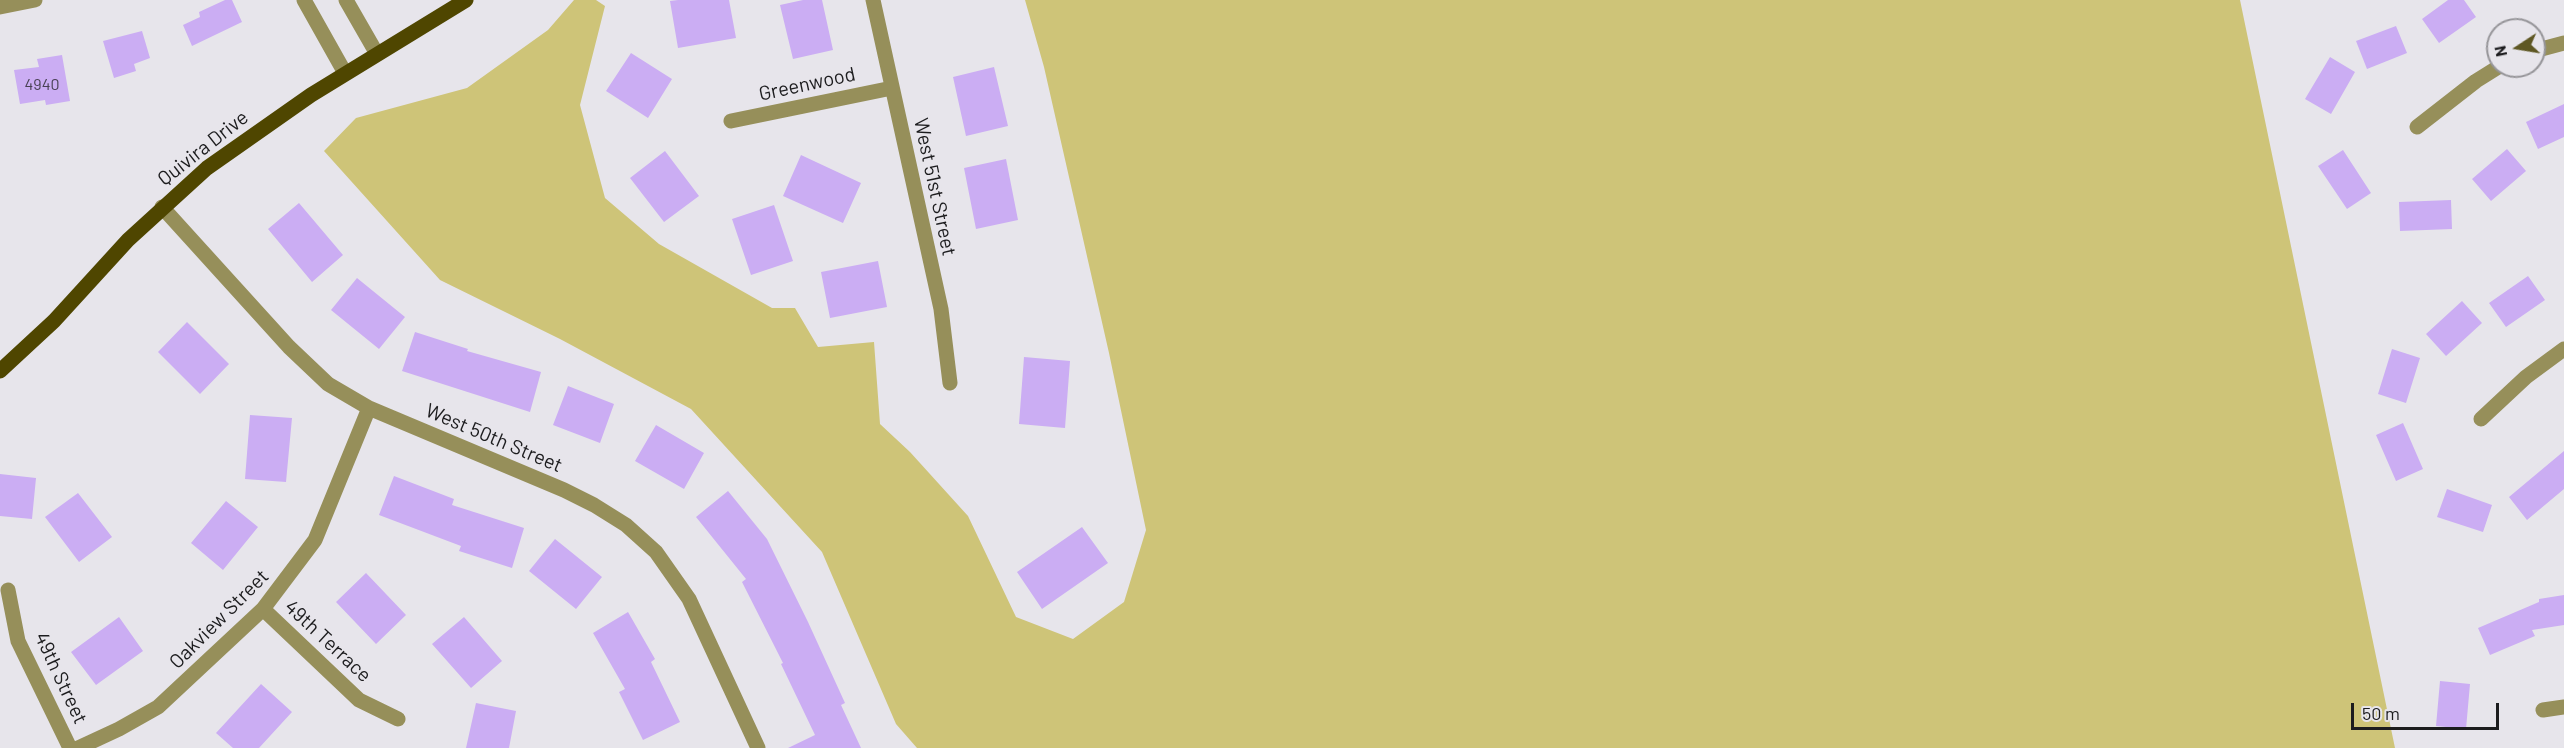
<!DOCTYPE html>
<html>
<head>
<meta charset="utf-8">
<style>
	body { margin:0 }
	#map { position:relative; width:2564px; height:748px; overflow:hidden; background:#e7e5eb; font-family:Barlow,sans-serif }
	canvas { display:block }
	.north { position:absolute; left:2486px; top:18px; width:60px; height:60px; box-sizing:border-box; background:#e7e5eb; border:2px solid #969599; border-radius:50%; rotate:258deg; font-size:16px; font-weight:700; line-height:24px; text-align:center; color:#1c1c1e }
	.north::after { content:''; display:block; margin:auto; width:21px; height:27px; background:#5e5723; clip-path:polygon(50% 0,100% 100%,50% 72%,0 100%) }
	.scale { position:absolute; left:2351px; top:703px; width:148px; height:27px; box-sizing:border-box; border:3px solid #1c1c1e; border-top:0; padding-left:8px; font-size:18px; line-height:21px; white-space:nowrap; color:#1c1c1e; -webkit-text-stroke:4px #e7e5eb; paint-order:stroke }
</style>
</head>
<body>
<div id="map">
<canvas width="2564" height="748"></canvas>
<div class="north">N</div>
<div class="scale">50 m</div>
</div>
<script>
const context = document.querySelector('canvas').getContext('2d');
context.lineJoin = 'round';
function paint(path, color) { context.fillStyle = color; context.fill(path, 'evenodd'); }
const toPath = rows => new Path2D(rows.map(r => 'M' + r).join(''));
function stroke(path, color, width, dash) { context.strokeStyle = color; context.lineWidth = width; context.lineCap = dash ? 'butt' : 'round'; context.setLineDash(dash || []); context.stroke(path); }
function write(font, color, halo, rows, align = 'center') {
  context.font = font + ' Barlow,sans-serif'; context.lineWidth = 6; context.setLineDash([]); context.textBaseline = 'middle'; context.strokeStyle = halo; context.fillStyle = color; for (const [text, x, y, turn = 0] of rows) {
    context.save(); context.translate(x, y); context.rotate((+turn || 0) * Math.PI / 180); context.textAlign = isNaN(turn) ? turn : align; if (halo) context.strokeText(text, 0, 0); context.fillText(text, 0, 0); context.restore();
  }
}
paint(toPath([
	[574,0,596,0,605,6,580,105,605,198,659,244,772,308,795,308,818,347,874,342,880,424,910,452,968,516,1016,617,1073,639,1124,602,1146,530,1109,353,1044,67,1025,0,2240,0,2395,748,917,748,896,724,822,552,691,409,560,339,440,280,324,151,356,118,467,88,548,30]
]), '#cec478');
paint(toPath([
	[225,0,232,0,242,22,192,46,183,25,200,17,199,12],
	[678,0,729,0,736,38,678,48,670,1],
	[803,0,822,0,833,50,793,59,780,5],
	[2448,0,2464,0,2476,17,2439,43,2422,19],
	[2396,26,2407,53,2367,69,2356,41],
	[142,31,150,58,134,64,136,71,114,78,103,41],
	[631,53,672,79,648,118,606,91],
	[62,55,70,101,46,105,45,100,20,104,14,70,39,67,37,59],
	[2330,57,2355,72,2331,114,2305,99],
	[994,67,1008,126,966,136,953,77],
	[2564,104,2564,137,2538,149,2526,122],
	[2507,149,2526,171,2491,201,2472,179],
	[2343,150,2371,193,2347,209,2318,166],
	[665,151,699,196,664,222,630,178],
	[801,155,861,183,843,223,783,196],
	[1006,159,1018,220,976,229,964,168],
	[2451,200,2452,229,2400,231,2399,202],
	[299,203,343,255,312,282,268,229],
	[774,205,793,261,751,275,732,219],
	[878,261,887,307,830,318,821,272],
	[2528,276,2545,300,2506,327,2489,303],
	[357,278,405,317,379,349,331,310],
	[2462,301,2482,323,2446,356,2426,334],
	[187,322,229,364,200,394,158,352],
	[415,332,468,349,467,351,541,372,530,412,402,371],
	[2392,349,2420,358,2406,403,2378,394],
	[1024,357,1070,361,1065,428,1019,424],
	[568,386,614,404,600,443,553,425],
	[250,415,292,418,286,482,245,479],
	[2403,423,2423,469,2396,481,2376,435],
	[656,425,704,453,684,489,635,461],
	[2564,451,2564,489,2527,520,2509,497],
	[0,474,36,478,32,519,0,516],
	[394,476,454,499,452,505,524,528,512,568,459,551,461,546,379,515],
	[2447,489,2492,505,2483,532,2437,517],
	[728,491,767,539,808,622,845,703,841,705,861,748,788,748,815,735,781,664,783,663,742,582,746,579,696,517],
	[78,493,112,537,79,562,45,517],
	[226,501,258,527,223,570,191,543],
	[1082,527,1108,563,1042,609,1017,572],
	[555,539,602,577,576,609,529,571],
	[366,573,406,615,376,644,336,602],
	[2564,595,2564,625,2532,630,2535,636,2490,655,2478,628,2539,602,2539,599],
	[628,612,655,659,651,662,680,722,643,740,619,692,625,689,593,633],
	[119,617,143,651,96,685,71,652],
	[464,617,502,661,471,688,432,644],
	[2440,681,2470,684,2466,729,2436,726],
	[261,684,292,712,259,748,233,748,216,733],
	[476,703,516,711,509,748,466,748]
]), '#cbadf3');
stroke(toPath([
	[304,0,345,73],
	[346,0,377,54],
	[873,0,941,309,950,383],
	[0,7,35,0],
	[2534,51,2564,43],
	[731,121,892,88],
	[2417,127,2476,81,2500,66],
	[162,207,289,347,328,384,369,408,564,490,594,505,626,525,656,552,689,599,758,748],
	[2481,419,2526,377,2564,349],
	[8,590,18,641,70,748],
	[263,609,359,700,398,719],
	[2543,710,2564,707],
	[78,748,119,729,158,707,263,609,315,540,369,408]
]), '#968f5a', 15);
stroke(toPath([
	[0,371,54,321,128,240,207,168,311,95,466,0]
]), '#4f4600', 15);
write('16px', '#484053', null, [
	["4940",42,85]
]);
write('20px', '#1c1c1e', '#e7e5eb', [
	["Greenwood",807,84,-12],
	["Quivira Drive",203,148,-38],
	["West 51st Street",935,187,78],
	["West 50th Street",494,438,23],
	["Oakview Street",219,619,-45],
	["49th Terrace",328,641,43],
	["49th Street",61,678,65]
]);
</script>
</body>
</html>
